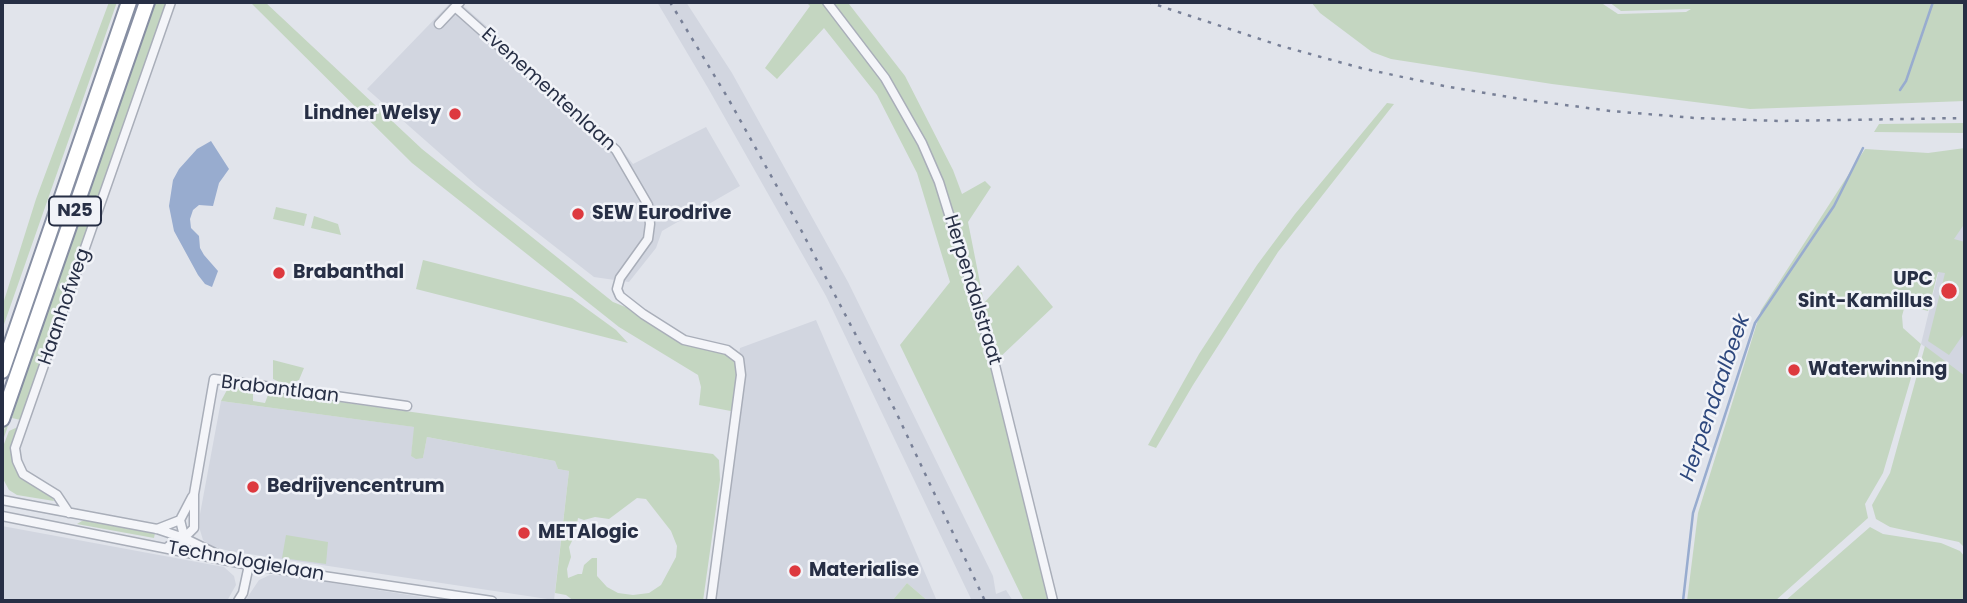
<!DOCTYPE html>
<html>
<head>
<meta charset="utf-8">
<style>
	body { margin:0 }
	#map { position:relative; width:1967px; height:603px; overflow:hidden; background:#e1e4eb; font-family:Poppins,sans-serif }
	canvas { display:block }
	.frame { position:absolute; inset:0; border:4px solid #272f45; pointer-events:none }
</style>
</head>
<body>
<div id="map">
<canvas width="1967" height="603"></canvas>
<div class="frame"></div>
</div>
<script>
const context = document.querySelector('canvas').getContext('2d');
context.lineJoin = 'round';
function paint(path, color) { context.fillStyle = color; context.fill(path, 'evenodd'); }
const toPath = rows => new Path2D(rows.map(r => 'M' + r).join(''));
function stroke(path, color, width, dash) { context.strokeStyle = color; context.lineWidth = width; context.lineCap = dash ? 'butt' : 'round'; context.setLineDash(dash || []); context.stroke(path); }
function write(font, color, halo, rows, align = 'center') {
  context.font = font + ' Poppins,sans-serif'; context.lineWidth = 5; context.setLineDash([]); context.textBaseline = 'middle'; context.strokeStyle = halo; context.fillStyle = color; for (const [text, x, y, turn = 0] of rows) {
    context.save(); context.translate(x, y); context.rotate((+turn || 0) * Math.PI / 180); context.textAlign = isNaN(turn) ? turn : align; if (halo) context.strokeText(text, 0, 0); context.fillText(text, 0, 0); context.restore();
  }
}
paint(toPath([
	[451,2,459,2,610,135,633,164,706,127,740,186,662,231,656,248,629,282,594,277,477,186,367,89],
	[657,2,686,2,732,73,848,282,993,576,996,594,1006,590,1013,601,972,601,826,296,708,88],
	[1965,205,1965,377,1921,344,1950,225],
	[816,320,937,601,928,601,907,583,892,601,711,601,740,348],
	[221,401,415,427,411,456,423,458,427,437,555,461,558,469,569,471,554,600,229,551,211,546,203,540,200,530,200,514],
	[2,526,224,567,234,576,236,585,227,601,2,601],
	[270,575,288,576,447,601,245,601,259,580]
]), '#d2d6e0');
paint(toPath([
	[109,2,117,2,2,330,2,307,36,199],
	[132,2,141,2,2,405,2,394,51,251,51,238],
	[156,2,167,2,25,421,12,418,16,403,2,443,2,436,74,222,79,218,28,369],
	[250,2,265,2,422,149,613,302,643,314,684,340,739,359,736,412,699,405,701,387,698,375,619,327,412,163],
	[806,2,850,2,849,4,905,76,953,170,962,194,985,181,991,187,968,222,984,303,1018,265,1053,307,998,359,1000,373,996,382,1049,601,1024,601,900,345,950,282,917,173,877,95,824,28,777,79,765,68,810,6],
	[1311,2,1600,2,1618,14,1686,12,1691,9,1621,11,1609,2,1965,2,1965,101,1750,109,1552,84,1391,59,1372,52,1320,13],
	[1387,103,1394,104,1278,252,1193,385,1156,448,1148,445,1199,354,1257,265,1295,214],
	[1965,123,1965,133,1874,132,1879,124],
	[1965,148,1965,223,1954,239,1965,242,1965,332,1949,355,1928,341,1945,273,1938,272,1928,311,1905,305,1902,316,1903,328,1921,344,1883,473,1865,504,1868,518,1775,601,1687,601,1698,513,1761,310,1865,149,1928,153],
	[276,207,307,214,304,226,273,219],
	[314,216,338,224,341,235,311,228],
	[423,260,572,298,616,330,628,343,416,289],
	[1925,346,1965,376,1965,548,1959,542,1890,527,1876,519,1872,505,1890,473],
	[273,360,304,368,299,380,286,385,273,379],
	[233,387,253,390,253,401,265,403,269,392,713,454,719,460,720,480,703,601,574,601,566,595,555,593,569,471,558,469,555,461,427,437,423,458,416,459,411,456,414,427,221,401,227,390],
	[637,498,646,499,671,531,677,546,676,557,661,585,649,593,633,595,618,593,607,587,597,576,597,558,592,558,584,565,582,574,578,574,568,578,567,569,571,557,569,547,573,539,572,531,576,530,578,518,584,520,595,517,609,519],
	[20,426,11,454,16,469,23,480,51,495,54,501,17,495,9,490,2,477,2,450,4,444,9,431],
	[82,521,91,521,155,533,154,538,77,524],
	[1870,527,1883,534,1941,543,1960,551,1965,557,1965,601,1785,601],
	[286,535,328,542,326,564,282,558],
	[907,583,928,601,892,601]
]), '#c4d6c1');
paint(toPath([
	[211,141,229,169,219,183,213,206,199,205,193,210,190,219,191,228,199,236,200,248,204,255,218,271,212,287,205,284,198,275,174,231,169,206,173,180,179,169,197,149]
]), '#98accf');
stroke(toPath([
	[1900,90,1906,81,1933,2],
	[1683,601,1693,513,1755,323,1834,206,1863,148]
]), '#98accf', 2.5);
const street = toPath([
	[460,2,455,7,616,150,648,205,650,224,648,239,620,278,617,289,620,296,643,314,684,340,727,350,739,359,741,375,711,601],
	[827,2,885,78,922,143,939,182,992,353,1053,601],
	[439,24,455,7],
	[2,500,157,529,184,538,221,556],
	[69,513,57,495,23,474,17,461,15,448,171,2],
	[2,516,249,565,492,601],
	[157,529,180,520],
	[185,540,180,520,192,497],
	[169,546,180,542,194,528,194,494,214,379,407,406],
	[238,601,243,593,249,565]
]);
const highway = toPath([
	[2,371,129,2],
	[2,419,147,2]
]);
stroke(street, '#a9aeb9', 11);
stroke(highway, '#878fa3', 18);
stroke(street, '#f4f5f9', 8);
stroke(highway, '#fff', 14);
stroke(toPath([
	[670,2,729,100,800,228,896,412,985,601],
	[1148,2,1281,46,1361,68,1444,86,1527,100,1611,111,1695,118,1780,121,1965,118]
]), '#788097', 2.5, [3.5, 7]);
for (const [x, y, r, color] of [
	[455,114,7,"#dd393f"],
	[578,214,7,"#dd393f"],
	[279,273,7,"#dd393f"],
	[1949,291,9,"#dd393f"],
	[1794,370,7,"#dd393f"],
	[253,487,7,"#dd393f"],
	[524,533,7,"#dd393f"],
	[795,571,7,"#dd393f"]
]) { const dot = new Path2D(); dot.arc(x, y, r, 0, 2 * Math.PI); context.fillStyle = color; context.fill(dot); stroke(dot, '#f1f3f8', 2.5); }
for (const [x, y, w] of [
	[75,211,52]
]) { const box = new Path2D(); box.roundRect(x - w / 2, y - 14.5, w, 29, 5); context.fillStyle = '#f1f3f8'; context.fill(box); stroke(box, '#272f45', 2); }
write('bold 18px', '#272f45', null, [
	["N25",75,211]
]);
write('19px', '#272f45', '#f1f3f8', [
	["Evenementenlaan",548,90,42],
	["Herpendalstraat",972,290,73],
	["Haanhofweg",65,307,-71],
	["Brabantlaan",280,390,7],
	["Technologielaan",246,562,10]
]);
write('bold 19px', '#272f45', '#f1f3f8', [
	["Lindner Welsy",441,114,"right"],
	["SEW Eurodrive",592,214],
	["Brabanthal",293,273],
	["UPC",1933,280,"right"],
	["Sint-Kamillus",1933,302,"right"],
	["Waterwinning",1808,370],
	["Bedrijvencentrum",267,487],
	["METAlogic",538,533],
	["Materialise",809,571]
], 'left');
write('italic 21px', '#2d477d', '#f1f3f8', [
	["Herpendaalbeek",1716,398,-71]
]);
</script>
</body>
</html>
